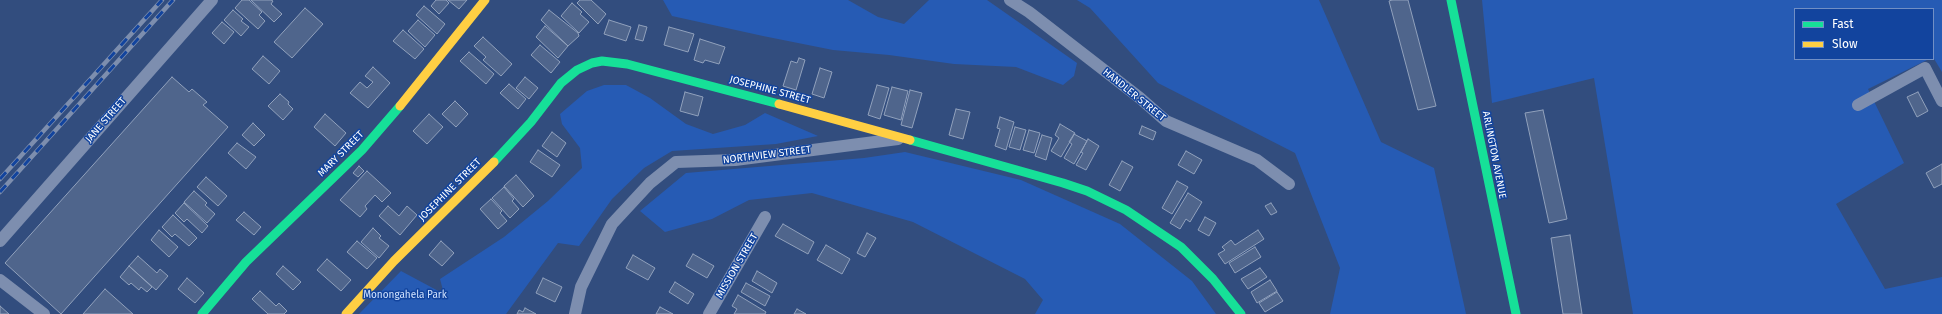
<!DOCTYPE html>
<html>
<head>
<meta charset="utf-8">
<style>
	body { margin:0 }
	#map { position:relative; width:1942px; height:314px; overflow:hidden; background:#324d7e; font-family:"Fira Sans",sans-serif }
	canvas { display:block }
	.legend { position:absolute; left:1794px; top:8px; width:140px; height:52px; box-sizing:border-box; background:#12449e; border:1px solid #718fc5; margin:0; padding:5px 7px; list-style:none; font-size:12px; color:#fff }
	.legend li { display:flex; align-items:center; gap:8px; height:20px }
	.legend b { width:20px; border:1px solid #718fc5 }
</style>
</head>
<body>
<div id="map">
<canvas width="1942" height="314"></canvas>
<ul class="legend">
<li><b style="height:5px;background:#16e098"></b>Fast</li>
<li><b style="height:5px;background:#ffcf43"></b>Slow</li>
</ul>
</div>
<script>
const context = document.querySelector('canvas').getContext('2d');
context.lineJoin = 'round';
function paint(path, color) { context.fillStyle = color; context.fill(path, 'evenodd'); }
const toPath = rows => new Path2D(rows.map(r => 'M' + r).join(''));
function stroke(path, color, width, dash) { context.strokeStyle = color; context.lineWidth = width; context.lineCap = dash ? 'butt' : 'round'; context.setLineDash(dash || []); context.stroke(path); }
function write(font, color, halo, rows, align = 'center') {
  context.font = font + ' "Fira Sans",sans-serif'; context.lineWidth = 3; context.setLineDash([]); context.textBaseline = 'middle'; context.strokeStyle = halo; context.fillStyle = color; for (const [text, x, y, turn = 0] of rows) {
    context.save(); context.translate(x, y); context.rotate((+turn || 0) * Math.PI / 180); context.textAlign = isNaN(turn) ? turn : align; if (halo) context.strokeText(text, 0, 0); context.fillText(text, 0, 0); context.restore();
  }
}
paint(toPath([
	[663,0,848,0,878,17,904,24,929,0,987,0,1077,63,1074,76,1063,85,1016,67,954,64,889,55,833,50,763,36,672,16],
	[1077,0,1319,0,1381,142,1434,168,1466,314,1330,314,1340,268,1295,153,1158,83,1090,8],
	[1482,0,1942,0,1942,72,1933,57,1933,9,1795,9,1795,59,1929,59,1868,89,1904,163,1836,204,1885,289,1942,277,1942,314,1633,314,1594,78,1492,103],
	[604,85,626,85,650,98,686,124,713,134,745,125,765,113,818,136,776,144,672,151,644,168,612,199,579,246,558,243,506,314,359,314,401,271,444,294,440,279,504,237,548,201,582,168,580,148,562,124,560,114,587,91],
	[905,152,1021,180,1120,224,1192,281,1216,314,1035,314,1043,300,1025,279,913,222,812,193,749,200,712,219,665,232,640,211,686,173,864,158]
]), '#265bb4');
const building = toPath([
	[242,0,249,0,262,12,259,15,265,21,258,29,235,8,242,0],
	[251,0,271,0,273,1,271,4,282,14,274,22,251,0],
	[436,0,446,0,449,3,439,14,431,6,436,0],
	[448,0,467,0,459,9,448,0],
	[580,0,591,0,606,14,598,24,577,3,580,0],
	[1392,0,1408,0,1436,106,1418,110,1389,1,1392,0],
	[572,3,582,12,580,14,589,22,579,33,561,16,572,3],
	[424,6,445,24,437,34,416,15,424,6],
	[305,8,323,24,292,58,274,42,305,8],
	[233,10,243,19,241,21,249,27,241,36,224,20,233,10],
	[549,10,578,33,579,36,568,46,541,20,549,10],
	[418,20,435,35,425,47,408,31,418,20],
	[609,20,631,27,626,41,604,34,609,20],
	[222,22,234,32,224,44,212,33,222,22],
	[639,25,647,27,643,41,635,39,639,25],
	[545,26,568,46,558,58,536,37,545,26],
	[669,27,694,34,688,52,664,45,669,27],
	[403,30,424,49,415,59,393,41,403,30],
	[483,37,512,64,501,76,483,60,486,57,474,46,483,37],
	[700,39,725,47,719,64,705,60,703,63,694,60,700,39],
	[540,45,560,62,551,73,531,55,540,45],
	[469,52,494,74,486,84,460,61,469,52],
	[263,56,280,71,269,84,252,69,263,56],
	[799,58,805,60,796,90,783,86,791,61,797,63,799,58],
	[373,67,390,83,368,108,350,93,360,82,367,88,373,82,365,76,373,67],
	[820,68,832,72,824,98,812,94,820,68],
	[172,77,189,92,192,89,207,102,203,105,228,127,61,314,5,263,172,77],
	[525,77,538,88,529,99,516,88,525,77],
	[509,84,526,99,518,109,500,93,509,84],
	[877,85,889,88,880,119,868,115,877,85],
	[892,87,908,91,901,120,884,115,892,87],
	[910,90,922,93,912,128,901,125,910,90],
	[685,92,703,97,698,116,680,111,685,92],
	[1918,92,1928,111,1917,117,1907,97,1918,92],
	[280,94,289,102,288,104,293,109,283,120,268,106,280,94],
	[455,101,468,114,456,127,442,114,455,101],
	[956,109,970,112,963,139,949,135,956,109],
	[1543,110,1567,219,1549,223,1525,113,1543,110],
	[325,114,346,133,335,146,314,127,325,114],
	[429,114,443,127,427,144,413,131,429,114],
	[1000,117,1014,122,1006,150,995,146,1000,129,997,128,1000,117],
	[253,123,265,135,254,146,242,135,253,123],
	[1060,124,1075,133,1061,157,1051,151,1059,138,1055,135,1060,124],
	[1142,126,1156,132,1153,140,1139,134,1142,126],
	[1015,127,1026,130,1020,150,1009,147,1015,127],
	[1029,130,1040,133,1034,153,1023,150,1029,130],
	[552,132,566,143,557,157,542,146,552,132],
	[1074,134,1087,141,1074,164,1064,158,1072,144,1069,142,1074,134],
	[1042,135,1052,138,1046,160,1035,156,1042,135],
	[1088,139,1099,146,1086,170,1076,165,1083,153,1081,152,1088,139],
	[237,143,256,157,246,169,228,153,237,143],
	[538,150,560,165,552,177,530,162,538,150],
	[1186,151,1202,160,1194,174,1178,165,1186,151],
	[1122,161,1133,167,1120,191,1109,185,1122,161],
	[1942,164,1942,184,1934,188,1926,173,1942,164],
	[359,166,364,171,358,177,353,173,359,166],
	[367,171,391,193,382,202,375,195,365,206,367,209,360,217,340,200,367,171],
	[516,175,534,196,523,207,504,186,516,175],
	[206,177,227,196,218,206,197,187,206,177],
	[1177,181,1188,187,1172,214,1162,208,1177,181],
	[504,187,514,199,512,201,519,209,510,218,492,198,504,187],
	[194,191,207,203,205,205,215,214,207,223,184,202,194,191],
	[1188,193,1202,202,1190,222,1186,219,1180,229,1170,223,1188,193],
	[491,199,502,211,500,213,507,221,498,229,480,209,491,199],
	[184,203,208,226,202,233,187,219,184,222,175,213,184,203],
	[1271,203,1277,212,1271,215,1265,206,1271,203],
	[388,206,399,216,407,206,417,215,400,235,379,216,388,206],
	[244,212,261,227,254,235,236,220,244,212],
	[173,215,197,238,189,246,175,234,172,237,162,227,173,215],
	[1205,217,1216,223,1209,236,1198,230,1205,217],
	[783,224,814,242,808,254,775,236,783,224],
	[373,228,381,236,379,238,389,246,379,258,361,242,373,228],
	[159,230,178,247,169,257,151,240,159,230],
	[1258,230,1264,239,1225,264,1218,254,1225,250,1222,247,1231,240,1235,245,1258,230],
	[867,233,876,238,865,257,857,253,867,233],
	[1570,235,1582,314,1563,314,1551,238,1570,235],
	[357,241,377,258,367,269,347,252,357,241],
	[441,241,454,253,442,266,429,255,441,241],
	[826,245,850,259,842,274,817,260,826,245],
	[1255,247,1261,257,1235,273,1229,263,1255,247],
	[693,254,714,266,707,278,686,266,693,254],
	[633,255,655,268,648,280,626,268,633,255],
	[138,256,157,273,160,269,168,276,156,290,129,266,138,256],
	[327,259,351,280,341,291,317,270,327,259],
	[129,266,152,287,147,292,141,287,139,290,131,283,129,285,120,277,129,266],
	[283,266,301,282,293,290,276,274,283,266],
	[1260,268,1267,277,1248,289,1241,279,1260,268],
	[757,271,777,283,772,293,752,281,757,271],
	[187,278,204,293,195,303,178,289,187,278],
	[543,278,562,287,555,302,536,293,543,278],
	[1270,280,1277,291,1257,303,1251,292,1270,280],
	[675,282,694,294,688,304,669,292,675,282],
	[746,283,770,296,765,306,741,292,746,283],
	[105,289,133,314,83,314,105,289],
	[260,291,276,306,279,303,287,311,284,314,268,314,252,299,260,291],
	[1277,292,1283,301,1265,312,1259,303,1277,292],
	[738,295,766,312,765,314,734,314,737,309,732,306,738,295],
	[0,306,9,314,0,314,0,306],
	[660,307,673,314,656,314,660,307],
	[525,308,536,314,517,314,519,310,523,312,525,308],
	[797,309,806,314,794,314,797,309]
]);
paint(building, '#4f658c');
stroke(building, '#91a1bc', 1);
stroke(toPath([
	[1010,0,1029,12,1140,98,1166,121,1257,160,1289,184],
	[1858,105,1925,68,1942,101],
	[0,241,212,0],
	[0,280,44,314],
	[575,314,581,287,612,224,650,183,676,162,735,160,898,139],
	[709,314,765,217]
]), '#7d8eaf', 12);
stroke(toPath([
	[1451,0,1516,314],
	[910,140,1063,183,1087,191,1126,210,1181,247,1213,279,1241,314],
	[494,162,531,122,561,83,577,70,592,63,602,61,627,64,779,104],
	[202,314,246,262,362,150,400,106]
]), '#16e098', 9);
stroke(toPath([
	[779,104,910,140],
	[400,106,485,0],
	[346,314,394,261,494,162]
]), '#ffcf43', 9);
const rail = toPath([
	[0,179,162,0],
	[0,192,173,0]
]);
stroke(rail, '#7d8eae', 4.5);
stroke(rail, '#12449e', 3, [9]);
write('10px', '#fff', '#12449e', [
	["JOSEPHINE STREET",770,90,15],
	["HANDLER STREET",1134,95,39],
	["JANE STREET",106,120,-49],
	["MARY STREET",341,154,-45],
	["NORTHVIEW STREET",767,155,-7],
	["ARLINGTON AVENUE",1494,155,79],
	["JOSEPHINE STREET",450,190,-45],
	["MISSION STREET",737,266,-60]
]);
write('10px', '#d0e2fe', '#12449e', [
	["Monongahela Park",405,295]
]);
</script>
</body>
</html>
